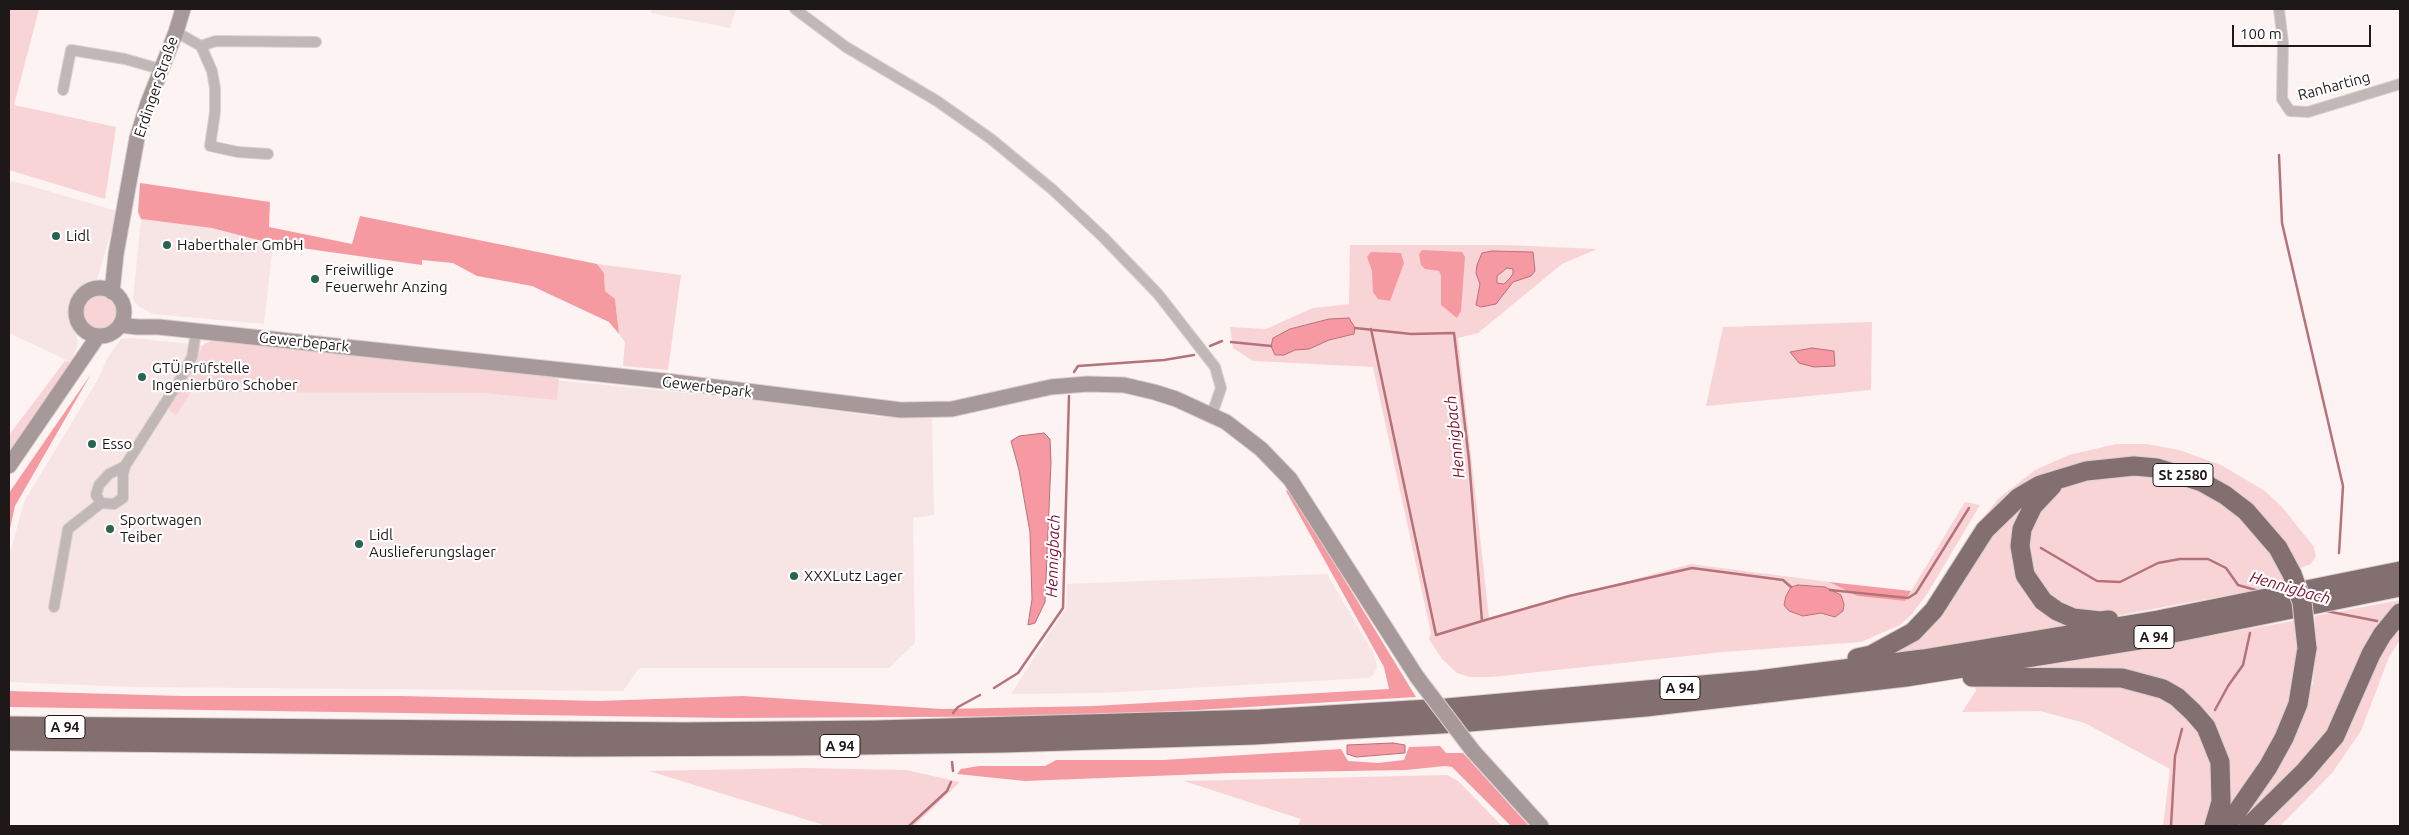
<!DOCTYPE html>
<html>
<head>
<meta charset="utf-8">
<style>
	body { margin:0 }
	#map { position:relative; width:2409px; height:835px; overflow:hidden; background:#fdf3f3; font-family:Ubuntu,sans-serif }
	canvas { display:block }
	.frame { position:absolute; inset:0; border:10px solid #1f1818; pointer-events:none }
	.scale { position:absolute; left:2232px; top:25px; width:139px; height:22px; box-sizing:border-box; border:2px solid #1f1818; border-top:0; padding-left:6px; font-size:15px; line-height:18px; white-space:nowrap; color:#1f1818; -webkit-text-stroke:4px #fff; paint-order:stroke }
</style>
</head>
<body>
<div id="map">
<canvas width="2409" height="835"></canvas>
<div class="frame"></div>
<div class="scale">100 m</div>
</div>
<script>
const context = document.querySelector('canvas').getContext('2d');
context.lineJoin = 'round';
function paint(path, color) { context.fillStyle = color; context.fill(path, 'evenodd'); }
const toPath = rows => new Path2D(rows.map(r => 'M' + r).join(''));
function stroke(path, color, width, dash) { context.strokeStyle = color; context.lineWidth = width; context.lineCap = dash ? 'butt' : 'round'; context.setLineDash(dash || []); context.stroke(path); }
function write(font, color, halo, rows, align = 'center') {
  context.font = font + ' Ubuntu,sans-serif'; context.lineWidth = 4.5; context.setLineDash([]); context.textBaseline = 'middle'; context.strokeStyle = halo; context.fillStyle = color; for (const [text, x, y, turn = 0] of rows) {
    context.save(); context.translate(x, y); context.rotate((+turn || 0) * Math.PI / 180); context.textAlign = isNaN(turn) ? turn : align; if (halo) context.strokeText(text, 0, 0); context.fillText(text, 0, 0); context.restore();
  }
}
paint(toPath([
	[652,9,736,9,730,28,651,13],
	[13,181,117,211,97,280,77,290,72,317,78,344,71,362,9,333,9,183],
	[141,219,212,228,273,244,264,324,154,314,139,307,133,300],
	[132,338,736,398,880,417,932,418,934,515,913,518,915,643,889,668,639,668,623,691,131,687,9,682,9,556,25,500,97,381,108,357,121,339],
	[1327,574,1375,656,1377,668,1373,675,1368,678,1102,693,1011,694,1066,608,1067,584]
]), '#f7e4e5');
paint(toPath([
	[9,9,39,9,14,105,116,127,105,199,9,170],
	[1350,245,1506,245,1597,249,1562,264,1478,333,1458,338,1489,618,1691,564,1829,582,1857,596,1905,601,1965,502,1980,505,1927,594,1912,614,1900,625,1861,642,1723,652,1492,677,1470,677,1457,673,1442,659,1429,639,1431,633,1373,367,1253,361,1233,348,1230,327,1266,329,1313,308,1349,304],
	[597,264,681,275,668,370,623,366,625,342,619,334,615,299,605,291,604,273],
	'83 312a17 17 0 1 1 34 0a17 17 0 1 1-34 0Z',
	[1872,322,1871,390,1706,406,1723,327],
	[1812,348,1835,366,1814,367,1790,352],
	[213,340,554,376,559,379,557,400,485,393,191,392,176,415,170,411,169,405,204,344],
	[65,361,71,362,59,383,9,456,9,435],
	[2116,444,2147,444,2179,450,2221,465,2265,491,2282,507,2314,547,2316,556,2311,564,2300,568,2287,546,2263,517,2215,480,2186,468,2120,458,2086,465,2043,480,2015,498,1987,524,1968,548,1933,608,1913,629,1893,641,1876,647,1871,642,1884,638,1908,625,1932,597,1970,535,1998,499,2035,470,2069,455],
	[2125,475,2157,477,2194,488,2225,505,2252,529,2269,551,2288,588,2284,585,2098,619,2039,593,2025,540,2031,521,2055,491,2074,483,2098,476],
	[2029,498,2017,564,2066,623,2065,630,1884,657,1921,635,1942,617,1987,539],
	[2400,600,2400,609,2337,723,2244,826,2236,826,2297,729,2313,683,2316,647,2315,616],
	[2299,620,2301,632,2294,702,2268,759,2227,818,2227,802,2185,699,2023,669],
	[2400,622,2400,640,2389,657,2361,731,2332,773,2280,826,2259,826,2325,759,2371,666],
	[1974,682,2086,684,2154,690,2198,726,2217,774,2210,826,2163,826,2170,769,2085,723,2040,711,1962,712,1976,691],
	[804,768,906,770,960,782,914,826,827,826,649,771],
	[1447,775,1458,781,1502,826,1298,826,1301,819,1184,781]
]), '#f8d4d6');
paint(toPath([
	[140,183,270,202,269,227,352,244,360,216,597,264,604,273,605,291,615,299,619,334,609,322,532,286,477,276,453,263,422,260,422,265,273,244,212,228,141,219,138,212],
	[1422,250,1462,252,1465,257,1461,311,1457,318,1441,305,1441,276,1439,271,1425,269,1421,265,1419,254],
	[1371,252,1401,253,1404,263,1390,301,1378,299,1373,292,1372,271,1367,257],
	[91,374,15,506,9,533,9,493],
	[1289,489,1416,697,1096,716,730,718,9,707,9,691,182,696,401,696,598,701,743,696,942,709,1094,706,1389,689,1384,667,1286,491],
	[1829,582,1911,591,1905,601,1857,596],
	[1440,746,1446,753,1463,753,1529,826,1511,826,1452,767,1445,766,1406,770,1231,773,1025,781,957,774,961,769,979,766,1045,766,1056,760,1163,760,1341,749,1348,761,1378,763,1404,760,1409,747]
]), '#f69aa2');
const water = toPath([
	[1492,251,1533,252,1535,271,1531,276,1513,282,1496,304,1481,307,1476,305,1480,284,1476,273,1477,265,1482,253,1492,251],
	[1507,268,1513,269,1513,274,1510,278,1504,284,1497,283,1497,276,1507,268],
	[1349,318,1355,328,1354,334,1329,340,1309,349,1295,350,1284,355,1275,355,1271,346,1273,338,1290,329,1329,319,1349,318],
	[1812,348,1834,351,1835,366,1814,367,1799,363,1790,352,1812,348],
	[1044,433,1050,439,1051,462,1045,602,1035,623,1028,625,1032,599,1030,532,1019,470,1011,441,1019,436,1044,433],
	[1798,585,1825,587,1841,595,1844,604,1843,611,1835,617,1821,613,1803,616,1789,611,1784,605,1786,596,1791,587,1798,585],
	[1393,743,1405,745,1405,753,1356,757,1347,754,1347,745,1393,743]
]);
paint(water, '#f699a2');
stroke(water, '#b67279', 1);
stroke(toPath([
	[2279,155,2282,223,2343,486,2339,553],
	[1355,328,1411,334,1454,333,1469,460,1482,621,1569,596,1692,568,1783,580,1791,587],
	[1371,329,1436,635,1482,621],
	[1231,342,1271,346],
	[1210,346,1222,341],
	[1074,372,1078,366,1164,360,1194,355],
	[2041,548,2097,581,2120,582,2158,563,2180,559,2208,559,2226,568,2238,585,2259,591],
	[1830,590,1908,598,1916,593,1969,508],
	[2326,611,2377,621],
	[994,688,1018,673,1063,608,1069,396],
	[2215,710,2228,686,2243,665,2250,633],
	[953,713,958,707,980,695],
	[952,762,953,771],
	[909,826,947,791,951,782],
	[2171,826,2175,756,2182,729]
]), '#b67279', 2.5);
const street = toPath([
	[795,9,846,47,937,101,991,139,1053,190,1103,237,1158,294,1215,367,1221,388,1212,414],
	[2279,9,2283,43,2282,99,2290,111,2308,112,2400,84],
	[176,32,201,46,212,71,215,88,215,112,210,146,238,152,268,154],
	[201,46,216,41,316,42],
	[63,90,71,50,125,59,160,69],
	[125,466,109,474,99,485,96,495,101,503,114,504,123,498,123,474,125,466,178,383,192,357,196,332],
	[54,607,68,529,101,503]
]);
const secondary = toPath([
	'76 312a24 24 0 1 1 48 0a24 24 0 1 1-48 0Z',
	[112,292,116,254,137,138,148,103,176,32,183,9],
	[120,325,137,327,159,327,674,382,901,410,952,409,1051,387,1087,384,1124,385,1154,392,1176,399,1226,422,1261,449,1290,479,1417,677],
	[9,466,98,336],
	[1473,751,1541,826]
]);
const highway = toPath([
	[2052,486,2033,506,2022,529,2020,546,2025,575,2043,601,2057,611,2073,618,2100,621,2109,620],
	[1857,658,1871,655,1913,632,1934,610,1985,530,2018,498,2040,485,2086,471,2134,466,2157,468,2202,482,2225,495,2246,511,2278,548],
	[1972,677,2122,678,2163,689,2177,697,2193,712,2206,727,2220,762,2221,802,2214,826],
	[9,726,684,732,876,730,1260,719,1446,708,1758,680,1923,659,2158,620,2400,571],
	[9,741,576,747,792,746,1003,743,1254,735,1457,723,1645,707,1906,677,2139,640,2400,587],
	[2227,826,2268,767,2284,738,2298,704,2307,648],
	[2249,826,2305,771,2335,736,2371,654,2382,635,2400,613]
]);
stroke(street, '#d9d0d0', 12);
stroke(secondary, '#d9d0d0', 17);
stroke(highway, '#d9d0d0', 21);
stroke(street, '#c1b7b7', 10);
stroke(secondary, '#a79899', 15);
stroke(highway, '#836f70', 19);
const secondaryBridge = toPath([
	[1417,677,1473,751]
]);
const highwayBridge = toPath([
	[2278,548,2292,574,2302,602,2307,648]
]);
stroke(secondaryBridge, '#d9d0d0', 17, []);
stroke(highwayBridge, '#d9d0d0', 21, []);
stroke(secondaryBridge, '#a79899', 15);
stroke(highwayBridge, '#836f70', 19);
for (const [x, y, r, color] of [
	[56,236,5,"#276550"],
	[167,245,5,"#276550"],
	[315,279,5,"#276550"],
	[142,377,5,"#276550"],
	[92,444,5,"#276550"],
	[110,529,5,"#276550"],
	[359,544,5,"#276550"],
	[794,576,5,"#276550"]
]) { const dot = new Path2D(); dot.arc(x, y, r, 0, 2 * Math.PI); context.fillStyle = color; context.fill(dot); stroke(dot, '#fff', 2); }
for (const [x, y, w] of [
	[2183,475,60],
	[2154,637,40],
	[1680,688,40],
	[65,727,40],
	[840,746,40]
]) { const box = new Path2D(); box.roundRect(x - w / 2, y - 11.5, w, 23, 4); context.fillStyle = '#fff'; context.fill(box); stroke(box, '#1f1818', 1); }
write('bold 14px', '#1f1818', null, [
	["St 2580",2183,475],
	["A 94",2154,637],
	["A 94",1680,688],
	["A 94",65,727],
	["A 94",840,746]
]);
write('15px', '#1f1818', '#fff', [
	["Ranharting",2334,86,-15],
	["Erdinger Straße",156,87,-71],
	["Gewerbepark",304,342,6],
	["Gewerbepark",707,387,7]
]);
write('15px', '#1f1818', '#fff', [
	["Lidl",66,236],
	["Haberthaler GmbH",177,245],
	["Freiwillige",325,270],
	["Feuerwehr Anzing",325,287],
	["GTÜ Prüfstelle",152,368],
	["Ingenierbüro Schober",152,385],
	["Esso",102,444],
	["Sportwagen",120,520],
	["Teiber",120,537],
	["Lidl",369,535],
	["Auslieferungslager",369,552],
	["XXXLutz Lager",804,576]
], 'left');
write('italic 16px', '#7e102c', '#fff', [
	["Hennigbach",1455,437,-96],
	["Hennigbach",1053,556,-88],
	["Hennigbach",2290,588,16]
]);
</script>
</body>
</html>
